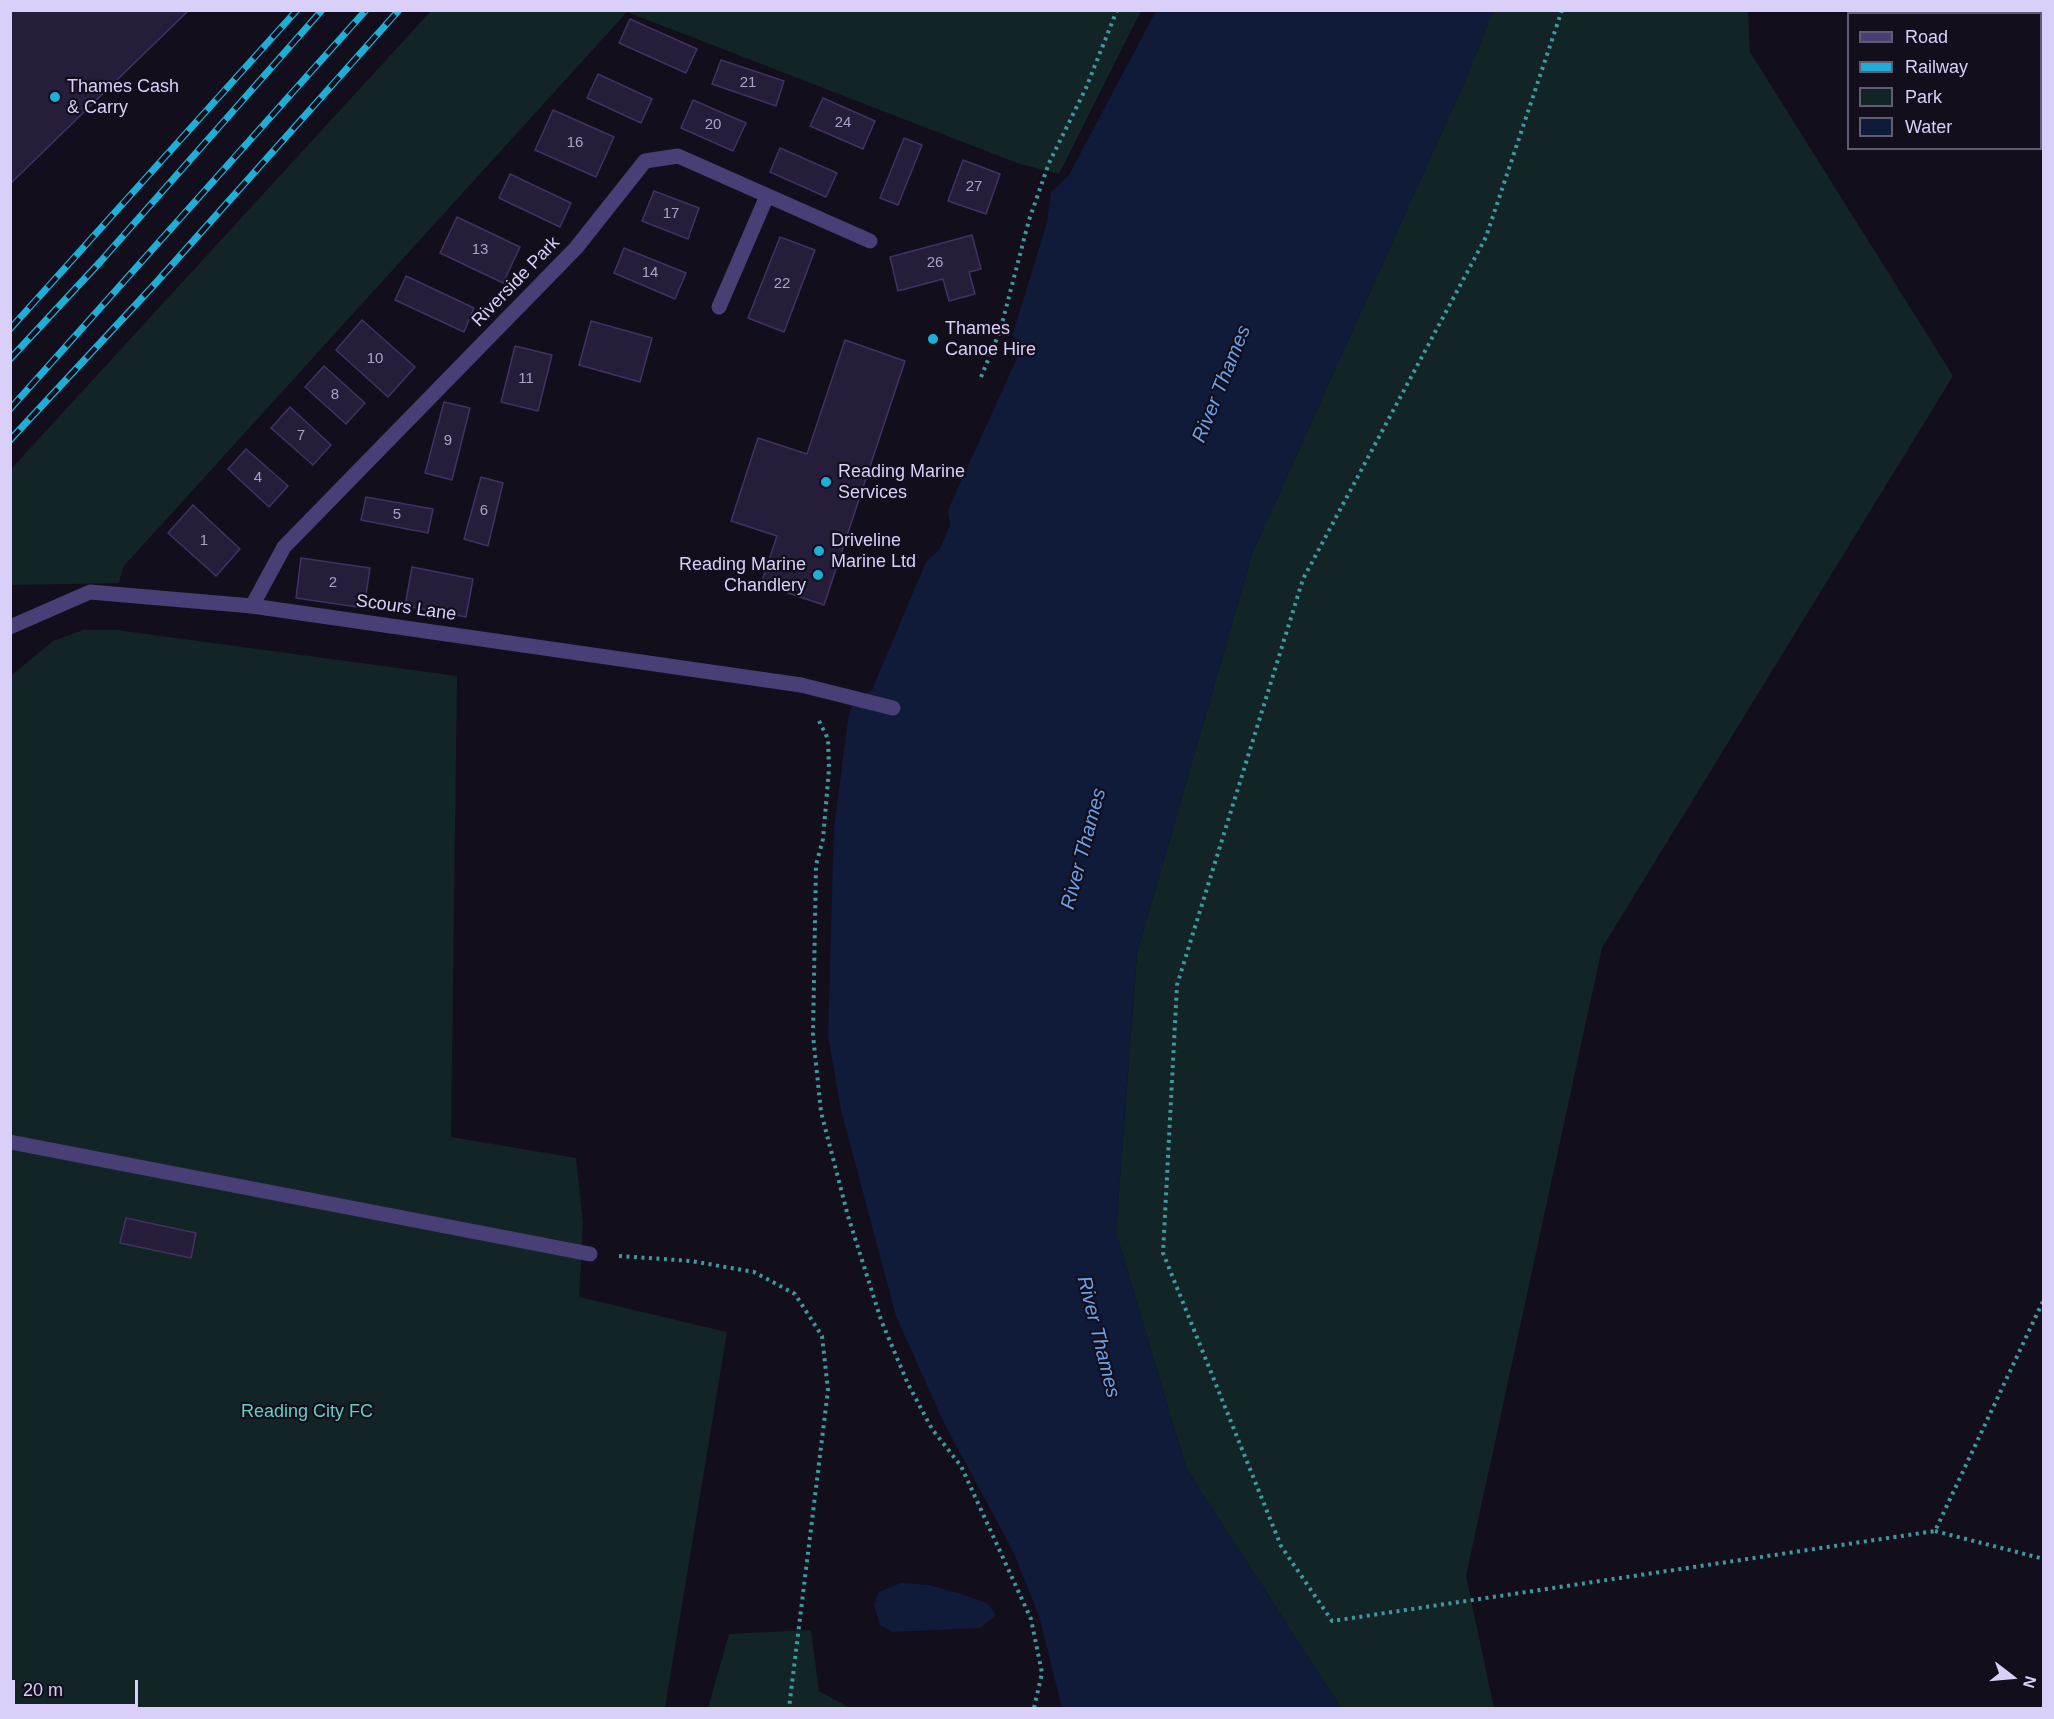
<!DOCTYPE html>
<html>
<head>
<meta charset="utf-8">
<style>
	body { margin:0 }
	#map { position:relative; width:2054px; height:1719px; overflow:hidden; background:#120e1c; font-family:Arial,sans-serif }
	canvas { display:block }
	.frame { position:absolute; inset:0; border:12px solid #d9cff9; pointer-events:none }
	.legend { position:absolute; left:1847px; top:12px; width:195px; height:138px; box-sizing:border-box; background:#120e1c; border:2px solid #625b74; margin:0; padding:8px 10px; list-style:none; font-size:18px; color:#d9cff9 }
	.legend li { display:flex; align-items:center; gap:12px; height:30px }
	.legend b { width:30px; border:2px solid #625b74 }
	.north { position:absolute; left:1982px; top:1647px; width:60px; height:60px; -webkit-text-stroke:4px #120e1c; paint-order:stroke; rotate:106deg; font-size:16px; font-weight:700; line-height:24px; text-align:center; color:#d9cff9 }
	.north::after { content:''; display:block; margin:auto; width:21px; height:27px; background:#d9cff9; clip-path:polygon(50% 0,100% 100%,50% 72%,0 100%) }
	.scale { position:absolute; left:12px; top:1680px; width:126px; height:27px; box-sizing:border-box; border:3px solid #d9cff9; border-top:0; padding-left:8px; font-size:18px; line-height:21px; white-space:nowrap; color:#d9cff9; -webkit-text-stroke:4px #120e1c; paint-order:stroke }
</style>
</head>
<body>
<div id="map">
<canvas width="2054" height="1719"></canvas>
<div class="frame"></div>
<ul class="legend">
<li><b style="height:8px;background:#473f75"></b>Road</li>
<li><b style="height:8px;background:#1dafd7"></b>Railway</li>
<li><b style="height:16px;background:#122425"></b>Park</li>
<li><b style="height:16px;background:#101b39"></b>Water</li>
</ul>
<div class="north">N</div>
<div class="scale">20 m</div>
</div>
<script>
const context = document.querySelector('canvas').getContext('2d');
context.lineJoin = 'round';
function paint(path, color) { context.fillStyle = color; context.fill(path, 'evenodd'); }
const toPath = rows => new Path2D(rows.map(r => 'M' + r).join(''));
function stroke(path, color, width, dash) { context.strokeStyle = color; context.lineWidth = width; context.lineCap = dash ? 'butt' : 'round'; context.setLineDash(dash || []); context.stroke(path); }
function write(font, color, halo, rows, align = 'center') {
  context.font = font + ' Arial,sans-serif'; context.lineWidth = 4.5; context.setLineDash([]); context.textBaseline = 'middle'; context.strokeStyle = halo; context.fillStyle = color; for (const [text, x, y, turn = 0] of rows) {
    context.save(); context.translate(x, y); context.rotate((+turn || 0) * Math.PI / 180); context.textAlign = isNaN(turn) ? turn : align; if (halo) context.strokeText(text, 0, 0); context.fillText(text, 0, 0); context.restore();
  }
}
paint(toPath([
	[431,11,1141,11,1059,174,1017,163,627,12,123,567,119,583,11,585,11,469],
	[1493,11,1748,11,1750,52,1953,376,1602,948,1466,1576,1494,1708,1341,1708,1186,1468,1116,1232,1137,953,1252,554,1467,76],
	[83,630,117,630,457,676,451,1137,576,1158,583,1223,579,1297,727,1332,665,1708,11,1708,10,693,12,675,53,641],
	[811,1630,819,1691,850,1708,708,1708,729,1634]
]), '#122425');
paint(toPath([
	[1156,11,1493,11,1467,76,1252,554,1137,953,1116,1232,1186,1468,1341,1708,1062,1708,1039,1616,1013,1551,944,1423,896,1316,841,1110,828,1036,834,828,848,720,854,699,872,690,926,562,940,549,950,525,948,510,1023,345,1012,336,1047,223,1051,192,1069,175],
	[901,1583,929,1585,958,1593,987,1603,996,1615,980,1628,893,1632,880,1625,874,1605,879,1592]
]), '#101b39');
const building = toPath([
	[10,10,189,10,10,184,10,10],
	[630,19,697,49,686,73,619,43,630,19],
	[721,60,784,81,776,106,712,84,721,60],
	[598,74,652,99,641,123,587,98,598,74],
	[823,98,875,121,863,149,810,126,823,98],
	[693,100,746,123,733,151,681,128,693,100],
	[553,110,614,137,596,177,535,150,553,110],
	[904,138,922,145,898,205,880,198,904,138],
	[780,148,837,173,826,197,770,172,780,148],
	[963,160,1000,174,986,214,948,201,963,160],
	[510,174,571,203,560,227,499,198,510,174],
	[654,191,699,208,688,239,642,221,654,191],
	[457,217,520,247,503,283,440,253,457,217],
	[972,235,981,269,969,272,975,294,949,301,943,279,898,291,890,257,972,235],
	[780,237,815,250,784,332,748,318,780,237],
	[624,248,686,273,675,299,614,273,624,248],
	[406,276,474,308,464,332,395,300,406,276],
	[362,320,415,367,388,397,336,350,362,320],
	[591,321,652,338,640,382,579,365,591,321],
	[845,340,905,361,824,605,761,584,777,536,731,521,758,438,807,454,845,340],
	[515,346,552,355,538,411,501,402,515,346],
	[324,366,365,403,346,424,305,387,324,366],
	[444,402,470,408,452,480,425,473,444,402],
	[290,407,331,445,313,465,271,428,290,407],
	[246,449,288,486,269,507,228,469,246,449],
	[481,477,503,483,488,546,464,539,481,477],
	[366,497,433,509,428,533,361,520,366,497],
	[193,505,240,549,216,576,168,533,193,505],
	[301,558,370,568,364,608,296,598,301,558],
	[412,567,473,579,466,617,405,606,412,567],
	[126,1218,196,1233,191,1258,120,1243,126,1218]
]);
paint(building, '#261d3a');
stroke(building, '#413263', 1.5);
stroke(toPath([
	[1562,10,1486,237,1303,579,1177,985,1163,1253,1281,1546,1332,1621,1935,1531,2044,1299],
	[981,377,1000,331,1029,220,1049,163,1086,88,1117,10],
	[819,721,828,739,829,769,823,839,816,865,813,1035,821,1112,848,1216,881,1320,908,1384,932,1429,961,1466,1031,1619,1042,1673,1034,1708],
	[619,1256,691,1261,754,1272,795,1294,822,1336,828,1390,789,1708],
	[1935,1531,2044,1559]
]), '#3c9aa0', 4, [3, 4.5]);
stroke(toPath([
	[719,307,767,196],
	[252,606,284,547,576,248,645,161,678,156,870,241],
	[801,685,893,708],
	[10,1142,590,1254]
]), '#473f75', 15);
stroke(toPath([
	[10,627,90,592,252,606,801,685]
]), '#473f75', 15);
const rail = toPath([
	[10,329,297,10],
	[10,359,101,261,322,10],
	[10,409,366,10],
	[10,440,154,285,399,10]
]);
stroke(rail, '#1dafd7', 7);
stroke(rail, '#120e1c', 4.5, [14]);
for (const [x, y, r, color] of [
	[55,97,6,"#1dafd7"],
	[933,339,6,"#1dafd7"],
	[826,482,6,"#1dafd7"],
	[819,551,6,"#1dafd7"],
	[818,575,6,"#1dafd7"]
]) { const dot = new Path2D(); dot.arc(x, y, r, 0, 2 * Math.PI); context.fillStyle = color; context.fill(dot); stroke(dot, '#120e1c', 2); }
write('15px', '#aca2c9', null, [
	["21",748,83],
	["24",843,123],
	["20",713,125],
	["16",575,143],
	["27",974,187],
	["17",671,214],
	["13",480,250],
	["26",935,263],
	["14",650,273],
	["22",782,284],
	["10",375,359],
	["11",526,379],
	["8",335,395],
	["7",301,436],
	["9",448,441],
	["4",258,478],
	["6",484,511],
	["5",397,515],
	["1",204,541],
	["2",333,583]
]);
write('18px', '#d9cff9', '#120e1c', [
	["Thames Cash",67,87],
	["& Carry",67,108],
	["Thames",945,329],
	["Canoe Hire",945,350],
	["Reading Marine",838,472],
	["Services",838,493],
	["Driveline",831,541],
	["Marine Ltd",831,562],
	["Reading Marine",806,565,"right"],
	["Chandlery",806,586,"right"]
], 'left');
write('18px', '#d9cff9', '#120e1c', [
	["Riverside Park",516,282,-46],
	["Scours Lane",406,608,8]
]);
write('18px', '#66cec0', '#120e1c', [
	["Reading City FC",307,1412]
]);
write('italic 20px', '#6ba1eb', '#120e1c', [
	["River Thames",1222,384,-68],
	["River Thames",1084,849,-75],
	["River Thames",1098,1337,76]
]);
</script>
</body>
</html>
